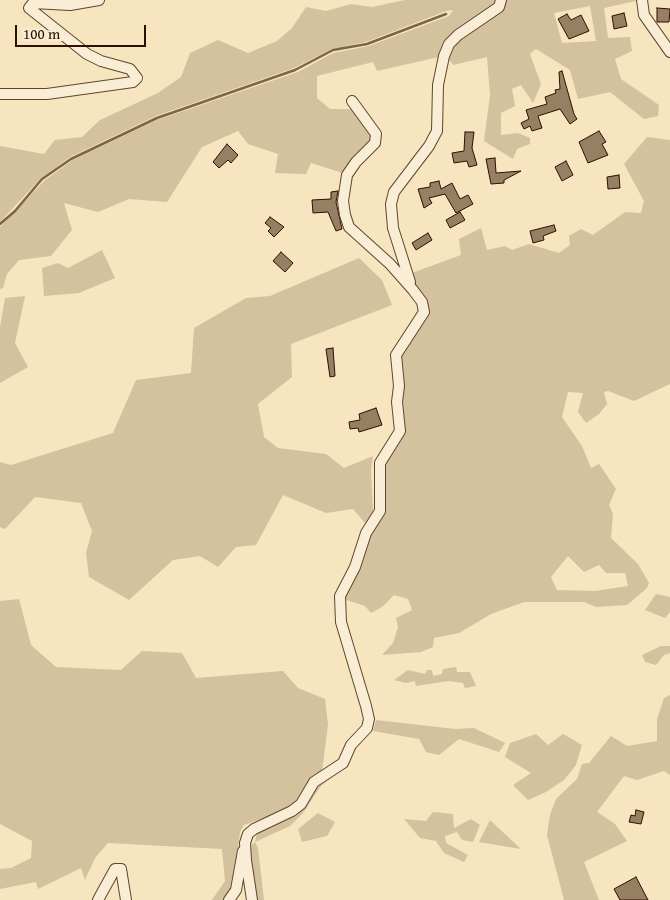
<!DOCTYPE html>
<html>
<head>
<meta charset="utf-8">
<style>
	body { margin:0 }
	#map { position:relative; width:670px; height:900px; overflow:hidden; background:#f6e5be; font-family:"Gentium Book Plus",serif }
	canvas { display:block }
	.scale { position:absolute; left:15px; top:25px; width:131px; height:22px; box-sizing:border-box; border:2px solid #2d1000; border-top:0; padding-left:6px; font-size:15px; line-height:18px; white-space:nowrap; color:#2d1000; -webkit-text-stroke:4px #f9eed5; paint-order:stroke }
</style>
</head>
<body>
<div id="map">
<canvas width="670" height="900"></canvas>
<div class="scale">100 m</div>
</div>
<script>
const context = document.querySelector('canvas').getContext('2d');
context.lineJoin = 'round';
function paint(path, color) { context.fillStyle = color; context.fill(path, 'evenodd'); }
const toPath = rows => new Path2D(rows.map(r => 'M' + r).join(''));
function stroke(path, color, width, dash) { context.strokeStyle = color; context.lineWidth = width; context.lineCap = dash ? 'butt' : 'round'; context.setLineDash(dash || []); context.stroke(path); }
paint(toPath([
	[405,0,498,0,496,6,439,57,377,71,373,62,317,76,317,98,330,109,352,109,373,135,370,142,353,158,343,173,311,163,306,174,275,173,278,154,248,144,238,131,202,147,167,202,129,199,98,212,64,203,72,230,51,256,19,260,7,274,3,288,0,289,0,227,45,180,73,160,157,120,298,72,333,53,369,46,449,16,453,10,446,11,366,42,332,49,294,68,156,116,70,157,41,178,0,222,0,146,44,154,55,140,82,137,100,120,158,93,181,77,190,53,218,40,248,53,277,41,292,28,306,7,326,11,351,4,372,7],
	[504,0,640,0,604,8,608,38,630,37,632,51,615,59,621,79,659,105,658,116,644,119,610,92,578,99,570,70,536,49,530,54,541,84,533,103,521,85,512,89,515,106,501,113,501,135,518,133,530,138,530,144,517,149,513,159,484,141,490,95,487,57,453,65,446,55,452,44],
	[590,6,596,41,562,43,554,13],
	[647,137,670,140,670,384,634,401,608,391,604,392,607,404,599,414,586,423,578,412,583,393,568,392,562,417,582,446,591,468,599,464,616,489,609,505,613,514,611,538,638,564,649,583,647,588,627,605,596,607,584,602,524,602,491,614,459,633,434,638,433,647,421,652,382,655,393,643,398,627,396,618,412,610,408,599,394,595,382,607,371,613,365,606,347,600,342,607,344,594,369,533,377,522,383,463,402,430,398,354,422,321,412,273,461,255,459,239,481,228,487,250,505,246,512,250,529,244,559,253,570,245,569,236,581,229,593,235,625,212,641,213,644,201,624,164],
	[568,556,584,572,599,565,606,573,625,573,628,586,595,591,557,590,551,577],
	[102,250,115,278,79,293,44,296,42,268,58,263,68,268],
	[359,258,382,280,392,305,291,344,292,377,258,404,264,437,278,448,326,454,344,468,373,456,371,470,373,512,365,523,353,509,326,513,283,495,256,545,236,547,218,567,200,556,173,560,129,600,89,577,86,553,92,531,81,503,35,497,5,529,0,527,0,462,11,465,113,433,136,380,191,373,194,328,246,298,270,296],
	[25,296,15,343,28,367,0,383,0,327,5,298],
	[656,594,670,597,670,612,665,618,645,610],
	[19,599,31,645,56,667,121,670,142,651,182,653,196,678,283,671,298,688,325,699,328,725,322,771,308,782,298,800,285,810,244,825,240,832,233,887,225,900,212,900,225,881,222,849,108,843,95,858,85,880,81,868,38,889,36,882,0,889,0,869,11,868,31,858,32,841,0,824,0,601],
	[661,646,670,646,670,653,664,655,656,665,645,662,642,655],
	[456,667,457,672,470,672,476,686,465,688,463,683,449,681,416,686,415,681,406,683,394,680,408,670,425,674,427,670,432,670,433,676,442,674,443,669],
	[670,695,670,775,664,771,637,780,624,776,597,812,615,824,627,841,584,862,599,900,564,900,547,835,550,815,556,799,577,779,582,764,589,763,611,736,627,746,657,741,657,719,664,698],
	[376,720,455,729,474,728,505,743,499,752,459,739,439,755,426,752,419,739,373,731],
	[536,734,548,745,563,734,582,745,576,765,564,780,546,792,528,800,513,785,531,773,505,757,510,743],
	[345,765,320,787,304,812,290,826,255,842,258,848,264,900,257,900,249,847,255,842,257,832,279,821,311,790],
	[433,812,453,814,454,828,471,819,480,825,473,842,462,840,457,832,445,836,446,843,468,855,464,862,444,853,436,841,420,838,404,819,426,821],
	[318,813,335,822,327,836,302,842,298,829],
	[490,820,521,849,479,842]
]), '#d4c19e');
stroke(toPath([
	[0,224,15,211,42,179,71,159,157,118,295,70,333,50,367,44,446,14]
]), '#7d654b', 2.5);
const building = toPath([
	[657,8,670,9,669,22,657,22,657,8],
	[624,13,627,26,614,29,612,16,624,13],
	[567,14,571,20,581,15,589,31,569,39,558,19,567,14],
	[562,71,574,114,577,119,570,124,560,109,538,116,542,128,532,131,530,126,524,129,521,123,529,119,526,110,547,104,545,97,556,93,555,90,560,89,559,72,562,71],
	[599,131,606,142,602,144,608,155,588,163,579,142,599,131],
	[465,132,474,132,472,148,477,165,469,167,467,161,454,163,452,153,464,151,465,132],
	[227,144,238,155,231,163,228,160,219,168,213,162,227,144],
	[495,158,496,173,521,171,504,180,504,183,491,184,486,159,495,158],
	[566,161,573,175,562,181,555,167,566,161],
	[619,175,620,188,608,189,607,177,619,175],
	[439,181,441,189,452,183,460,199,468,195,473,204,456,213,445,194,429,198,432,203,424,208,418,189,430,187,430,183,439,181],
	[338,191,336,202,342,229,336,231,328,212,313,213,312,200,331,199,331,192,338,191],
	[460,212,465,220,450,228,446,220,460,212],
	[270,217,284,227,274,237,268,231,271,228,265,223,270,217],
	[554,225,556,231,543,236,544,240,533,243,530,231,554,225],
	[428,233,432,240,416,250,412,243,428,233],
	[281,252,293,263,285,272,273,261,281,252],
	[333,348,335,376,330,377,326,349,333,348],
	[376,408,382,425,359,432,358,428,350,429,349,422,360,420,359,414,376,408],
	[636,810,644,812,641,824,629,822,631,815,635,816,636,810],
	[636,877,648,900,620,900,614,889,636,877]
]);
paint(building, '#967f63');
stroke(building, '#2d1000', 1);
const street = toPath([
	[642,0,644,15,670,52],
	[0,94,47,94,133,82,137,78,130,69,101,61,87,54,29,8,33,3,70,5,99,0],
	[410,282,393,228,391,204,394,192,429,146,437,131,438,85,444,56,449,44,458,35,499,7,501,0],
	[98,900,115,869,121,869,126,900],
	[229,900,236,890,243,851],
	[252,900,246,860,245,843,248,834,254,829,292,811,301,804,314,782,343,763,351,745,367,728,369,719,366,706,341,622,340,596,355,567,366,533,380,511,380,463,400,431,397,402,399,386,396,355,424,312,422,302,413,290,390,264,349,227,345,215,343,201,347,175,356,162,375,143,376,134,352,101]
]);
stroke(street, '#5f4530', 12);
stroke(street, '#f9eed5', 10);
</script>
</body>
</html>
